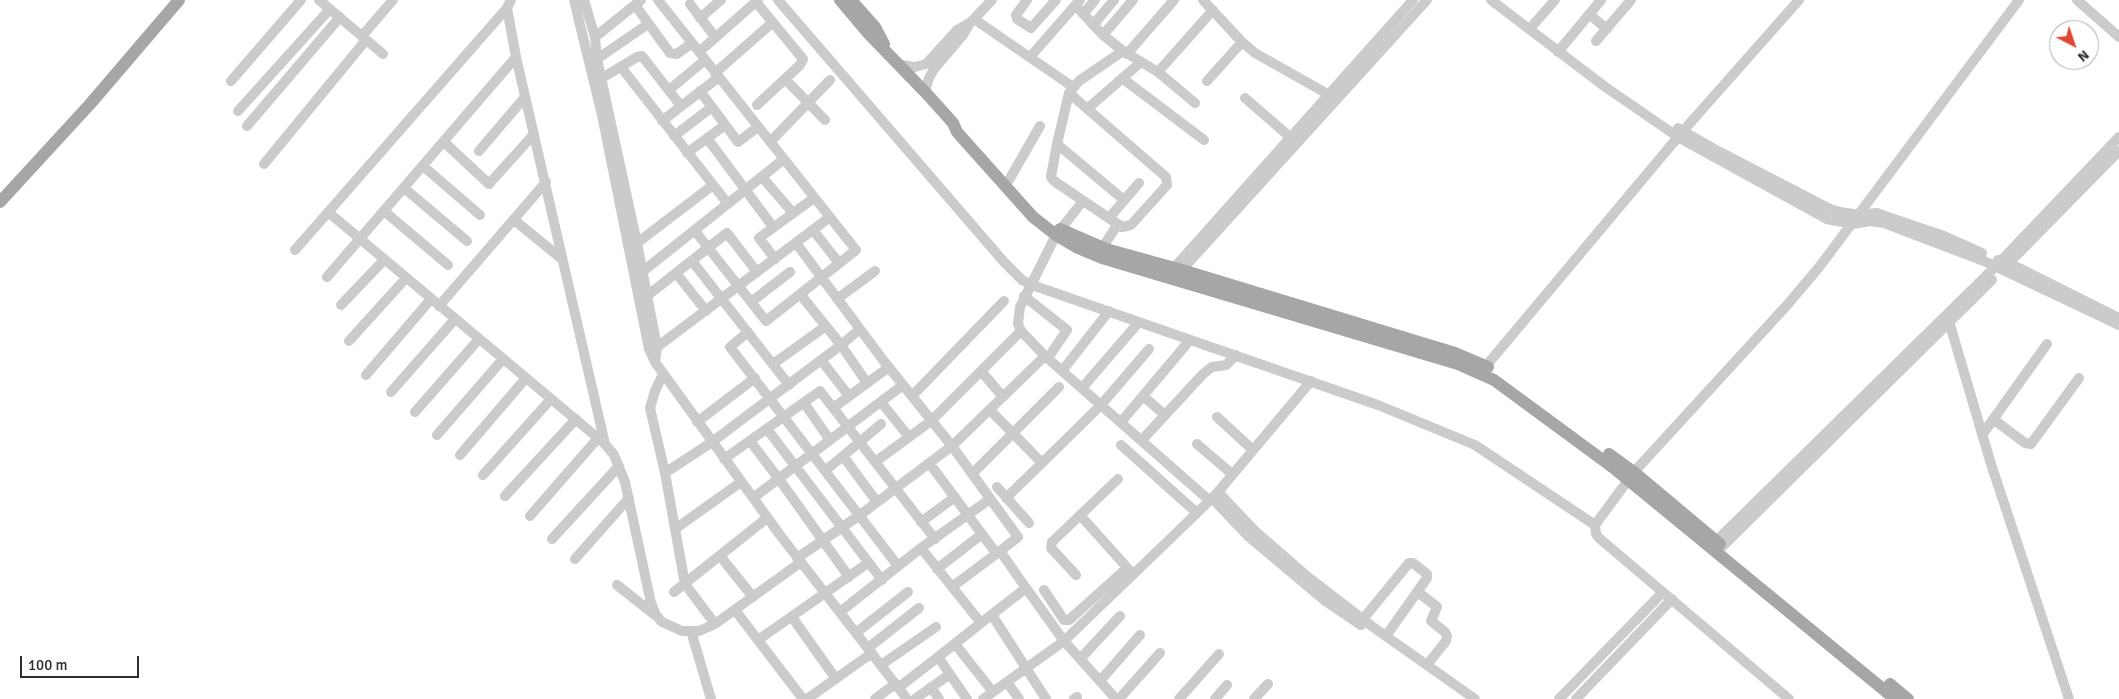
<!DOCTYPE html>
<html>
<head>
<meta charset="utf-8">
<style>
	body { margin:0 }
	#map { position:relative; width:2119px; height:699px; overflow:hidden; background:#fff; font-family:Signika,sans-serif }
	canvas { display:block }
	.north { position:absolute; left:2049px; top:20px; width:50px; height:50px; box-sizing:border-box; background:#fff; border:1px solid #ababab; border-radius:50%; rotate:139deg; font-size:14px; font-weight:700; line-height:20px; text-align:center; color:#2e2e2e }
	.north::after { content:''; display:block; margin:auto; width:18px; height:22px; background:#e14833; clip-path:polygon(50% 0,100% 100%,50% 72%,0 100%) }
	.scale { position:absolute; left:20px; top:656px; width:119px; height:22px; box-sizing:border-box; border:2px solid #2e2e2e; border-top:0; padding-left:6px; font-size:15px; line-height:18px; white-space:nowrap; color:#2e2e2e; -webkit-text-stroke:4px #fff; paint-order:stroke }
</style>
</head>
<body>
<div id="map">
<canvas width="2119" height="699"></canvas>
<div class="north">N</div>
<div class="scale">100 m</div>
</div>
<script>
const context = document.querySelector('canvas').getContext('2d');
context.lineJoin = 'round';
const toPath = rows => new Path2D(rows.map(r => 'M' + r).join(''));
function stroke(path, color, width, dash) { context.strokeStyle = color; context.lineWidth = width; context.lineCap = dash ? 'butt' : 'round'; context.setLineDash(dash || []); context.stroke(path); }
stroke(toPath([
	[319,0,383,54],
	[574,0,602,115,649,349,655,362,780,535,907,699],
	[584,0,595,37,597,59,637,243,657,347,655,362],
	[658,0,856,250,766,321,695,231],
	[778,0,1004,262,1022,280,1032,285,1378,405,1475,445,1595,525],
	[1027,0,1016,15,1017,19,1031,28,1056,0],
	[1203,0,1242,42,1255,53,1333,97],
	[1491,0,1604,86,1678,137,1827,219,1853,224,1870,221,1884,223,1984,261,2119,325],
	[2077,0,2119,37],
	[756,2,803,59,800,65,757,105],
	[690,4,715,37],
	[635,5,670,53,677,54,692,43],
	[1076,6,1103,35,1123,51,1158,72,1195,103],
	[507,8,516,57,605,444],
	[1083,14,1095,0],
	[1589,14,1607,29],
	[700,18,721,0],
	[974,19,1073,87],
	[1093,25,1114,0],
	[1533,25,1555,0],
	[1103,35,1133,0],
	[362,36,393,0],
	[595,37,641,0],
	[1596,41,1631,0],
	[699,52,758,0],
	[1558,52,1601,0],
	[1127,54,1174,0],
	[1030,57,1080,0],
	[597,59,648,24],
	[901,65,915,67,926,64,957,30,971,22,992,0],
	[621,67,728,204],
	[1158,72,1213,10],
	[715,73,773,22],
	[602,78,637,57,642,56,681,106],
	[1122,78,1204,140],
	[785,79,825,120],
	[231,81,301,0],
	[1207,81,1242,42],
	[669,90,705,60],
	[700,91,738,142,758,127],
	[925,91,929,78,934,69,963,35,970,23],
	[1069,93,1166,177,1167,185,1131,225,1122,227,1054,181,1051,177,1057,144,1069,93,1079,81,1123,51],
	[1245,98,1290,137],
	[1087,109,1141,62],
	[238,111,330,9],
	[662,121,719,77],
	[247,126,340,17],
	[1678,128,1716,150,1830,209,1840,212,1860,215,1877,213,1882,215,1944,236,1982,253],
	[674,136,712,107],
	[707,138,773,227],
	[444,142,489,184,534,134],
	[770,142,830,80],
	[1057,144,1124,200],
	[479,151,525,97],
	[687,153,725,125],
	[264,164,366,40],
	[423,166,480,215],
	[762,177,793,213],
	[1009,180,1040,126],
	[404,188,467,241],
	[384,211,448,265],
	[328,212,605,444,614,455,625,482,651,603,656,615,662,622,682,631,699,631,715,624,801,562],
	[1109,218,1139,183],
	[514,220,562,259],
	[813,230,839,263],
	[637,243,713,185],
	[796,243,883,360,952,446,1018,537,1000,551,1026,588],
	[1102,248,1118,224],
	[295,250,507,8,511,0],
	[775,259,759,238,814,198],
	[1998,260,2021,269,2119,318],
	[692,261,789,385],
	[2004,268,2119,151],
	[1173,269,1413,0],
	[1182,270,1427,0],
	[642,272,784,159],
	[327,277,516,57],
	[800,294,841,345,860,329],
	[647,296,676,273],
	[1024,296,1067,330,1048,358],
	[837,299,875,271],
	[751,302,790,272],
	[341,305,384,260],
	[439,306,546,182],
	[706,311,676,273,727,233,757,272],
	[1948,318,1991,464,2069,699],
	[748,332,730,347,898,566],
	[349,341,406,278],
	[657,347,830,217],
	[1045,356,1021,331,1018,324,1020,307,1056,235,1083,201],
	[821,360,849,396],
	[773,364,826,326],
	[1486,366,1683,131,1799,0],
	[981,371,1003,397],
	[1062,371,1109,311],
	[663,374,655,391,650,408,665,473,685,584,715,624],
	[366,375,431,299],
	[1082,388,1139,322],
	[391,392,455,319],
	[912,396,1004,301],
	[1143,396,1165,415],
	[881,402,909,437],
	[804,403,830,440],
	[833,408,889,367],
	[990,410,1042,463,1006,498],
	[415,412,479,339],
	[1217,417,1253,450],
	[1993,419,2025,443,2031,444,2079,378],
	[697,422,755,378],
	[1121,422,1190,340],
	[767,429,882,580],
	[437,435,503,359],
	[1982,435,2047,344],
	[1142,440,1203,374,1212,367,1226,365,1236,355],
	[750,441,779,479,849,577],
	[1197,444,1232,474],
	[1121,445,1197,513],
	[460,455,526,378],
	[843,456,881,424],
	[724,459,820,391,935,539],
	[875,462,931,421,1021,331],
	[1042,463,1101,405,1149,349],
	[930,464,996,553],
	[826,470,843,456,877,502],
	[665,473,712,442,841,345,867,383],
	[972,474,1059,387],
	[483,475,551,399],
	[997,487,1029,523],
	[1218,492,1255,531,1308,577,1373,627,1475,699],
	[505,496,576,419],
	[753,498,903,385],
	[1212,498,1249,537,1324,600,1361,625],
	[1080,515,1131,572],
	[530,516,598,438],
	[921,522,955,497],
	[675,529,741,482],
	[552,539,619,466],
	[1712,545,1996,266,2119,137],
	[921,548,990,499],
	[1716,553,1992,280],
	[720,556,753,597],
	[797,558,860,515,952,446,1045,356,1210,501],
	[575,559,629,498],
	[937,569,982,534],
	[1076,575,1051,548,1052,542,1118,479],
	[617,585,655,615],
	[952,587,1000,551],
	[1044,590,1064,620,1069,620,1127,568],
	[674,592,767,518],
	[1418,592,1437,607,1431,621,1445,632,1447,636,1446,641,1427,665],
	[735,610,803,699],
	[840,612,921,548,981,623,1026,588,1064,641,1116,699],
	[992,615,1046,699],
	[792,617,836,679],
	[1363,619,1409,563,1413,563,1427,574,1427,578,1386,636],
	[691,631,711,699],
	[857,632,908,592],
	[758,640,868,563],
	[955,644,993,692],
	[868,648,919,608],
	[938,657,981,623],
	[1080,659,1120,616],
	[881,665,936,627],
	[1100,681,1140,635],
	[1007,682,1019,699],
	[931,687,939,699],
	[898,688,938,657,967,699],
	[807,699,872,653],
	[875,699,895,684],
	[915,699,950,674],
	[983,699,1064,641,1197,513,1218,492,1311,381],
	[1074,699,1077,697],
	[1119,699,1160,653],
	[1179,699,1219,654],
	[1215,699,1227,685],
	[1254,699,1268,684],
	[1559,699,1663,592],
	[1576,699,1672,599],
	[1789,699,1599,538,1596,534,1595,525,1634,472,1788,304,1820,266,2019,0]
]), '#cbcbcb', 10);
stroke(toPath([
	[840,0,867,32,927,94,953,123,957,132,1033,217,1056,235,1078,248,1102,258,1458,364,1494,380,1615,469,1895,699],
	[851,0,875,27,884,44],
	[0,202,91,103,179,0],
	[1060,229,1106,249,1182,270,1455,353,1488,367],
	[1609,454,1634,472,1720,544],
	[1890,684,1908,699]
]), '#a6a6a6', 12);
</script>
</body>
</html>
